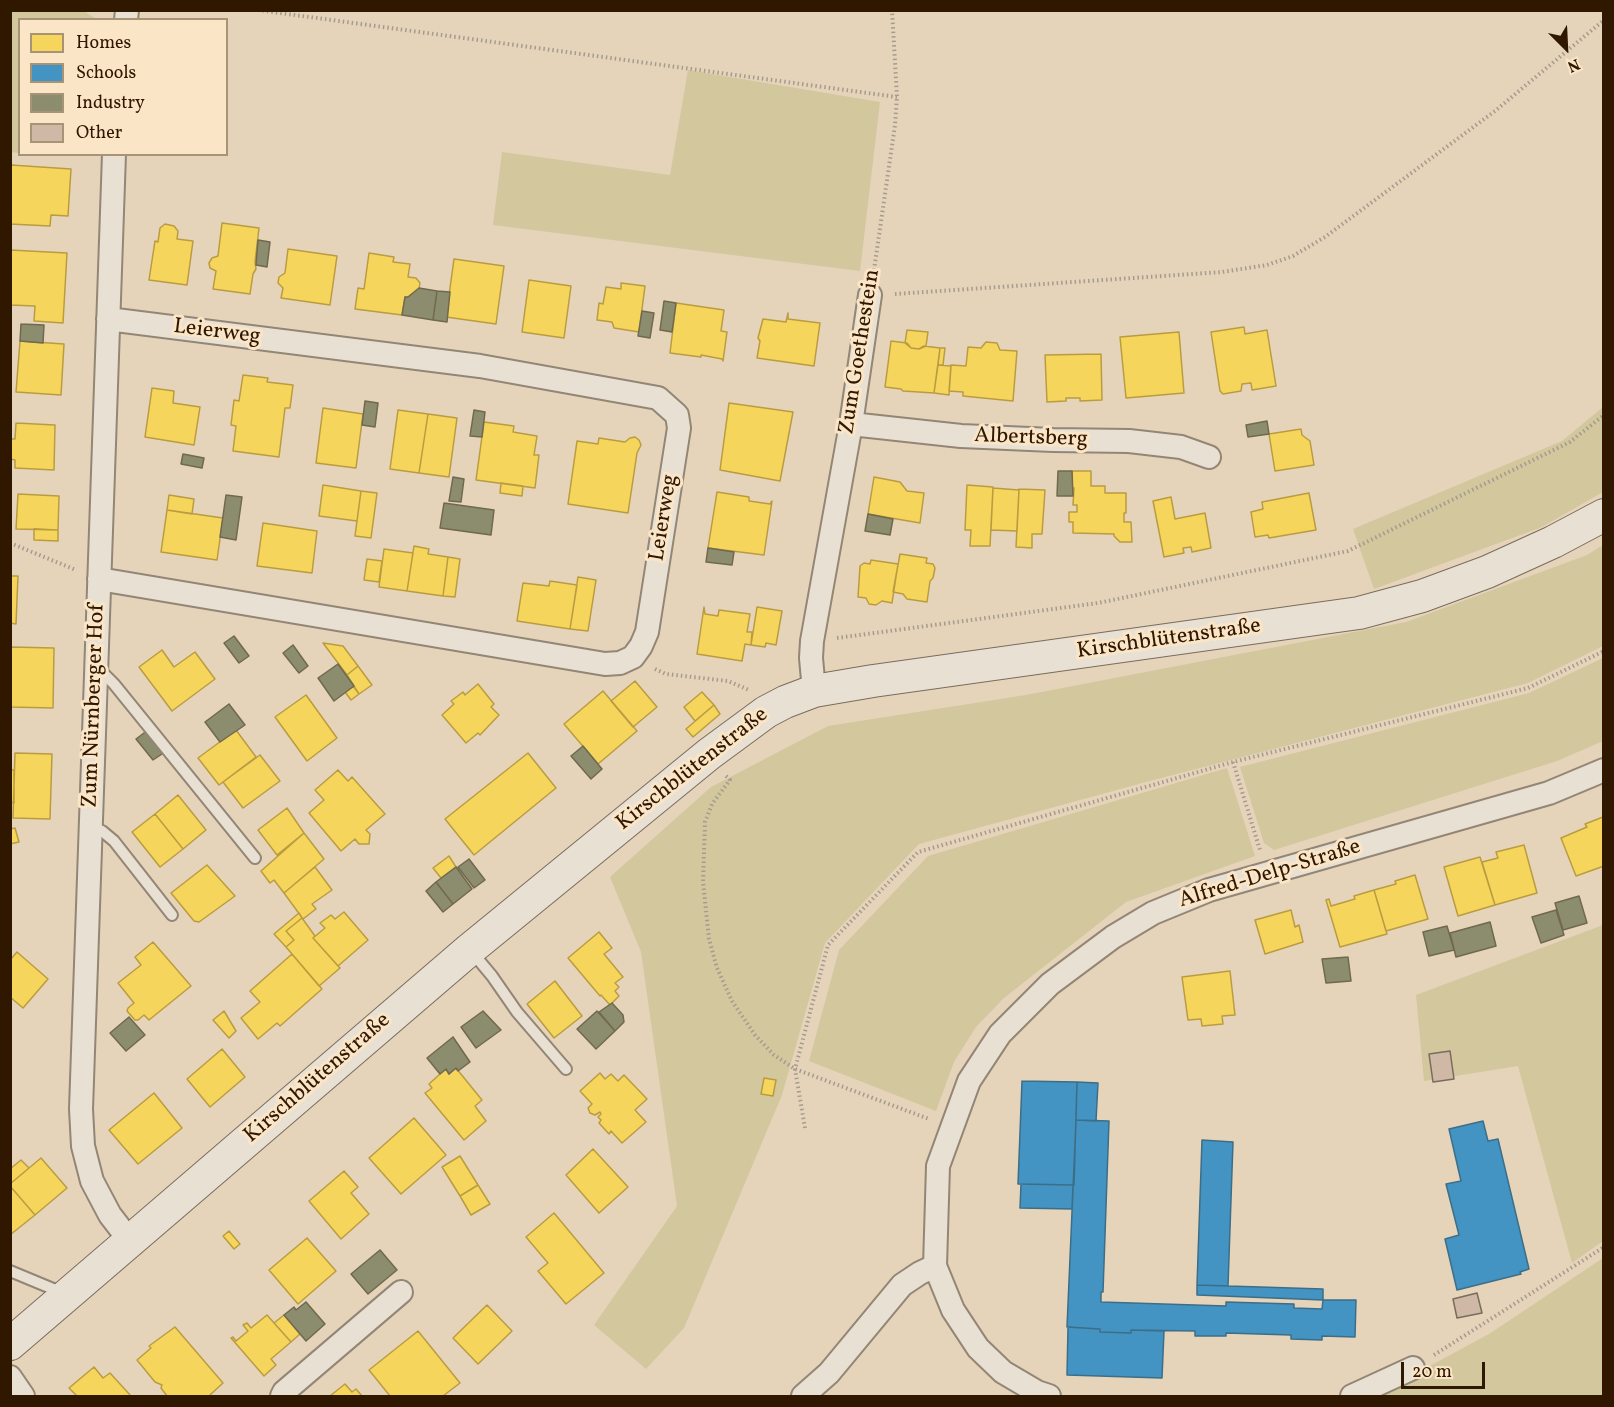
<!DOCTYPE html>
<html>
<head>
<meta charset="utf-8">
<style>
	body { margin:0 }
	#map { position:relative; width:1614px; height:1407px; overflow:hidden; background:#e6d4ba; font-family:Vollkorn,serif }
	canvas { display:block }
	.frame { position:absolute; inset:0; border:12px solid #2f1700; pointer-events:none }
	.legend { position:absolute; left:18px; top:18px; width:210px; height:138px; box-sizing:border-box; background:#fae5c7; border:2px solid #a99377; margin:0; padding:8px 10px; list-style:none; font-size:18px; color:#2f1700 }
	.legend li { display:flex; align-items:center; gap:12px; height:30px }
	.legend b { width:30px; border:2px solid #a99377 }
	.north { position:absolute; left:1536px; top:18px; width:60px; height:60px; -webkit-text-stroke:4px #fae5c7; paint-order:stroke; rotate:156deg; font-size:16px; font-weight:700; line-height:24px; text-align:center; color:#2f1700 }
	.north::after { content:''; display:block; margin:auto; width:21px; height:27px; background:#2f1700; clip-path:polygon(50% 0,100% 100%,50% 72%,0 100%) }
	.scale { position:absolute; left:1401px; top:1362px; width:84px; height:27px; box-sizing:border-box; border:3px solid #2f1700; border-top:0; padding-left:8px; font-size:18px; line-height:21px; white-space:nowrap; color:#2f1700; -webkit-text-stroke:4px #fae5c7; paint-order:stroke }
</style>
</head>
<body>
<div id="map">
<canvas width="1614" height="1407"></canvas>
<div class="frame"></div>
<ul class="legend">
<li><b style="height:16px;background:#f6d55c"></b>Homes</li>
<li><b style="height:16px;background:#4393c3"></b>Schools</li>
<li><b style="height:16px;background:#8c8c6e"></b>Industry</li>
<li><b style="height:16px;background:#cfb8a6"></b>Other</li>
</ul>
<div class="north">N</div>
<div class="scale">20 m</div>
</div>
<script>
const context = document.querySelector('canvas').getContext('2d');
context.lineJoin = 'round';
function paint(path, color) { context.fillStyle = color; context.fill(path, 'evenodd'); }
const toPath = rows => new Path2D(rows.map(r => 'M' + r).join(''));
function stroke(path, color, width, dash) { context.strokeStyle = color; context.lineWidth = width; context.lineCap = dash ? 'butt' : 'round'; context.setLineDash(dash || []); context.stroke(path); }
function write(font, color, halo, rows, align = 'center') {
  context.font = font + ' Vollkorn,serif'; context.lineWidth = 6; context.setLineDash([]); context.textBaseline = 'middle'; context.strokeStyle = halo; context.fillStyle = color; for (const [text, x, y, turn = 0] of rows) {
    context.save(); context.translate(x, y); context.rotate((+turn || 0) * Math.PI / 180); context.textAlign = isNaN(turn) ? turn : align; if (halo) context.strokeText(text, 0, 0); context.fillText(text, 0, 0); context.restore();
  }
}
paint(toPath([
	[10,11,84,11,96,19,20,20,19,153,11,152],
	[688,70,880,102,860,271,493,225,502,152,670,175],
	[1603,407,1603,492,1542,527,1374,589,1353,529,1562,441],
	[1603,545,1603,646,1528,683,1146,782,919,844,825,943,782,1095,684,1328,646,1369,594,1325,677,1206,641,952,610,877,711,787,828,726,1026,695,1406,622,1587,555],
	[1603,658,1603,741,1557,761,1274,850,1264,843,1240,767,1529,693],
	[1227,768,1255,856,1126,902,1004,998,976,1027,954,1062,936,1111,809,1061,839,950,928,856],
	[1603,925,1603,1241,1572,1263,1518,1066,1424,1081,1416,995],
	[1603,1258,1603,1396,1374,1396,1489,1334]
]), '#d2c79d');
const homes = toPath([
	[11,165,71,169,68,216,51,215,50,226,10,224,11,165],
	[222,223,259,228,255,262,256,269,253,274,250,294,213,289,216,271,210,268,209,263,212,258,218,256,222,223],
	[165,224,174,226,178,231,177,239,193,241,187,285,149,280,155,241,158,242,160,228,165,224],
	[288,249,337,256,330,305,281,298,283,288,278,283,279,277,285,273,288,249],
	[10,250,67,253,63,323,34,321,35,306,10,305,10,250],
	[369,253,394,257,393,262,410,264,408,277,416,278,420,283,419,289,408,297,405,297,402,315,355,309,358,288,364,289,369,253],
	[454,259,504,266,496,324,446,317,454,259],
	[529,280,571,286,564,338,522,332,529,280],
	[621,283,645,286,639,332,614,328,612,322,597,320,599,303,603,304,606,287,621,289,621,283],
	[676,303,724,310,721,331,727,332,723,361,722,359,701,355,701,357,670,353,676,303],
	[788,313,788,319,820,323,814,366,757,358,760,341,758,338,763,319,786,322,788,313],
	[1244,327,1245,334,1267,330,1276,386,1252,390,1251,383,1242,384,1241,391,1223,394,1220,391,1211,332,1244,327],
	[907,330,928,332,926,346,919,349,911,348,905,343,907,330],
	[1179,332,1184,393,1126,398,1120,337,1179,332],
	[20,341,64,344,61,395,16,392,20,341],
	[891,341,907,343,911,348,919,349,924,346,940,348,934,393,903,391,901,389,885,387,891,341],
	[986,342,997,343,1000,350,1017,351,1013,401,963,396,963,392,949,391,951,365,966,366,968,347,981,348,986,342],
	[940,348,945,348,943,365,938,365,940,348],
	[1101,354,1102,400,1080,401,1080,398,1066,398,1066,401,1047,402,1045,355,1101,354],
	[938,365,951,366,949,395,934,393,938,365],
	[243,375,268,378,267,382,293,385,290,408,285,408,279,457,233,451,236,426,231,425,234,400,239,401,243,375],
	[152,388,174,391,173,403,200,407,194,445,145,437,152,388],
	[729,403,793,412,780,481,720,470,729,403],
	[323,408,363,414,356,468,316,463,323,408],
	[398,410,428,414,419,473,390,469,398,410],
	[428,414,457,418,449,477,419,473,428,414],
	[484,422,514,426,513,432,537,436,534,455,539,455,535,488,476,480,484,422],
	[16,423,55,425,54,470,15,468,15,460,10,459,10,439,15,439,16,423],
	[1301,429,1302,435,1310,441,1314,465,1275,471,1269,434,1301,429],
	[635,437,639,440,641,445,637,453,628,513,568,504,577,441,598,444,599,438,625,442,630,438,635,437],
	[1072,471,1091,471,1091,486,1105,486,1105,493,1126,493,1126,513,1124,513,1124,522,1131,522,1132,542,1120,542,1114,536,1114,534,1073,533,1073,522,1069,522,1069,512,1077,512,1077,505,1073,505,1074,488,1072,488,1072,471],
	[874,477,900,482,907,491,924,493,920,523,868,514,874,477],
	[501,483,523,486,522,496,500,493,501,483],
	[323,485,361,491,357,521,319,516,323,485],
	[967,485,993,487,990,546,970,546,971,530,965,530,967,485],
	[993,488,1019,490,1017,531,991,530,993,488],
	[1019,489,1045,490,1042,534,1032,534,1032,548,1016,547,1019,489],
	[361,491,377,493,371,538,355,536,361,491],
	[717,492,749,497,749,501,770,504,772,501,764,555,708,548,717,492],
	[1309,493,1316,530,1269,538,1268,535,1255,537,1251,512,1263,509,1262,502,1309,493],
	[18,494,59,496,58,530,16,529,18,494],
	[169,495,194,499,192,514,167,510,169,495],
	[1171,497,1175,519,1205,513,1211,548,1192,552,1191,547,1183,548,1184,553,1164,557,1153,501,1171,497],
	[167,510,223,518,217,560,161,552,167,510],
	[263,523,317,531,312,573,257,566,263,523],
	[34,529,58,530,58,541,34,540,34,529],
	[414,546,429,549,428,554,448,557,443,596,407,591,414,546],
	[384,549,413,553,407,591,379,587,384,549],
	[900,554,927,558,926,563,933,564,935,568,933,578,930,581,927,602,907,599,903,594,893,592,900,554],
	[448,557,460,559,455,597,443,596,448,557],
	[367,559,382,561,379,582,364,580,367,559],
	[871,560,898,564,892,603,882,601,876,605,869,604,866,598,858,597,860,566,864,563,870,564,871,560],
	[10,576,18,576,16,624,10,623,10,576],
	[578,577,596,580,588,631,570,629,578,577],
	[550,581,577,585,570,629,517,621,523,583,549,586,550,581],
	[704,607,705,614,718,616,719,610,750,614,747,632,752,632,751,645,745,644,742,661,697,654,704,607],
	[757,607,782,611,776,645,766,643,765,647,751,645,757,607],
	[323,643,343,646,358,666,347,675,323,643],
	[10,647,54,648,53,708,10,707,10,647],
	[162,650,174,667,195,652,215,679,172,711,139,667,162,650],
	[358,666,372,685,359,694,347,675,358,666],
	[635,681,657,707,633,727,611,701,635,681],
	[478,684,494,704,491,707,499,715,480,735,478,733,466,743,442,715,454,704,451,701,463,692,465,695,478,684],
	[353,686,359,694,351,700,345,692,353,686],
	[603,691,637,731,598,764,564,724,603,691],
	[702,692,714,705,695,721,684,707,702,692],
	[306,695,337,738,307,761,275,717,306,695],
	[714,705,720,714,693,737,686,729,714,705],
	[236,730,256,757,219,785,198,758,236,730],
	[15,753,52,754,50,819,13,818,15,753],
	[528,753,556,788,474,855,445,819,528,753],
	[260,755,280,781,243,808,223,782,260,755],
	[10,770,14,770,14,803,10,802,10,770],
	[338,770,348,781,352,777,385,814,366,830,370,834,369,844,359,844,355,839,341,851,309,813,324,800,315,790,338,770],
	[178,795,206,830,183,849,155,814,178,795],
	[287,808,304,833,277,855,258,830,287,808],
	[155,814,183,849,160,867,132,832,155,814],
	[1603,817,1604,866,1576,876,1561,838,1587,827,1585,824,1603,817],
	[15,828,19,842,10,844,10,829,15,828],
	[304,833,324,859,284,893,274,880,270,883,261,871,304,833],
	[1524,845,1537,893,1495,905,1482,862,1498,858,1496,852,1524,845],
	[449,856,456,867,441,878,433,868,449,856],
	[1480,857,1495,905,1458,916,1444,867,1480,857],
	[207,865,235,896,199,922,194,921,171,893,207,865],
	[315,867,332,890,312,904,316,909,303,919,284,893,315,867],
	[1415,875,1428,919,1386,931,1374,890,1396,884,1395,881,1415,875],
	[1374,890,1387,934,1340,947,1326,900,1329,899,1331,906,1355,899,1354,896,1374,890],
	[1291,910,1295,927,1299,925,1303,942,1265,954,1255,920,1291,910],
	[344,912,368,940,338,966,313,938,325,928,320,923,331,915,335,919,344,912],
	[299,913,302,918,286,931,294,940,286,947,274,934,299,913],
	[302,918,315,936,313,938,340,968,319,986,286,947,294,940,286,931,302,918],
	[599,932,612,948,604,954,623,977,615,983,619,987,615,991,619,996,610,1005,601,995,600,996,568,958,599,932],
	[153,942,191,986,149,1020,144,1015,138,1020,135,1020,127,1011,128,1008,134,1003,118,983,141,965,135,957,153,942],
	[17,952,48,979,23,1008,10,997,10,960,17,952],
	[292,954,322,989,280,1026,277,1023,258,1039,241,1018,260,1002,250,991,292,954],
	[1230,971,1235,1015,1222,1016,1223,1024,1202,1026,1201,1019,1188,1020,1182,977,1230,971],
	[555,981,582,1016,554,1038,527,1004,555,981],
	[224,1011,236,1031,229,1038,213,1020,224,1011],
	[222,1049,245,1077,210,1107,187,1079,222,1049],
	[456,1068,482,1100,475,1106,486,1121,464,1140,425,1093,432,1088,429,1084,440,1074,446,1069,449,1074,456,1068],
	[600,1073,605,1079,611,1074,618,1081,624,1075,647,1099,635,1110,646,1122,622,1143,611,1131,609,1134,599,1123,601,1120,598,1117,601,1114,600,1112,595,1115,590,1113,588,1108,592,1104,580,1091,600,1073],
	[764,1078,776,1080,773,1096,761,1094,764,1078],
	[154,1093,182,1128,138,1164,109,1130,154,1093],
	[414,1118,446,1155,401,1194,369,1158,414,1118],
	[593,1149,628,1187,599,1213,566,1175,593,1149],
	[460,1156,478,1185,460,1196,442,1167,460,1156],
	[41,1158,67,1188,35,1215,10,1186,10,1184,41,1158],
	[21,1160,29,1168,10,1184,10,1169,21,1160],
	[344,1171,358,1187,351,1193,369,1214,341,1239,309,1201,344,1171],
	[478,1185,490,1204,471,1215,460,1196,478,1185],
	[10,1186,35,1215,10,1235,10,1186],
	[554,1213,604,1273,566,1304,538,1271,548,1263,526,1237,554,1213],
	[229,1231,240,1244,234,1249,223,1236,229,1231],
	[307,1238,336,1271,298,1304,269,1270,307,1238],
	[487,1305,512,1331,478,1364,453,1338,487,1305],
	[267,1315,291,1342,271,1359,276,1365,264,1376,231,1338,233,1337,236,1341,248,1331,243,1325,247,1323,251,1328,267,1315],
	[284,1315,300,1334,291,1342,274,1323,284,1315],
	[175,1327,223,1383,210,1395,211,1396,167,1396,161,1388,162,1385,155,1382,137,1360,151,1348,149,1346,175,1327],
	[418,1331,460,1383,443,1396,390,1396,369,1370,418,1331],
	[94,1367,103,1378,110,1373,131,1396,77,1396,69,1388,94,1367],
	[345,1384,352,1392,356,1389,362,1396,330,1396,345,1384]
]);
paint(homes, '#f6d55c');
stroke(homes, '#ba9c40', 1.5);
const schools = toPath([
	[1022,1081,1077,1082,1074,1185,1018,1184,1022,1081],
	[1077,1082,1098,1083,1096,1121,1076,1120,1077,1082],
	[1076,1120,1109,1121,1103,1292,1101,1292,1101,1302,1226,1306,1226,1302,1294,1304,1294,1308,1322,1309,1323,1300,1356,1300,1355,1337,1322,1336,1322,1340,1291,1339,1291,1335,1226,1333,1226,1336,1195,1336,1195,1331,1131,1330,1131,1333,1100,1332,1100,1329,1067,1327,1076,1120],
	[1483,1121,1488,1141,1498,1139,1529,1269,1520,1272,1521,1274,1457,1290,1445,1239,1459,1235,1446,1184,1461,1181,1449,1129,1483,1121],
	[1202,1140,1233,1142,1228,1286,1197,1285,1202,1140],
	[1021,1184,1073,1185,1072,1209,1020,1208,1021,1184],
	[1197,1285,1323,1289,1323,1300,1197,1295,1197,1285],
	[1068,1327,1100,1329,1100,1332,1131,1333,1131,1330,1164,1331,1162,1378,1067,1375,1068,1327]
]);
paint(schools, '#4393c3');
stroke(schools, '#3d6e88', 1.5);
const industry = toPath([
	[258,240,270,242,267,267,256,265,258,240],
	[419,288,437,291,433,320,402,315,405,297,408,297,419,288],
	[437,291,450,292,447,322,433,320,437,291],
	[664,301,676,303,672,332,660,330,664,301],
	[642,311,654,313,650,338,638,336,642,311],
	[21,324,44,325,43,343,20,341,21,324],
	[365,401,378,403,375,427,362,425,365,401],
	[474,410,485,412,482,437,470,436,474,410],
	[1267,421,1269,434,1248,437,1246,425,1267,421],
	[183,454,204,458,202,468,181,464,183,454],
	[1058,471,1072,471,1073,496,1057,496,1058,471],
	[453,477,464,479,461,502,449,501,453,477],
	[226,495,242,497,236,540,220,537,226,495],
	[444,503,494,510,491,535,440,528,444,503],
	[868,514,893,519,890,535,865,531,868,514],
	[708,548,734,552,732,565,706,562,708,548],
	[234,636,249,656,239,663,224,643,234,636],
	[293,645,308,666,299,673,283,653,293,645],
	[338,664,354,686,334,701,318,678,338,664],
	[229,704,245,725,220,742,205,722,229,704],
	[148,730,165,752,153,760,136,739,148,730],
	[583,746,602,769,591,779,571,756,583,746],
	[469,859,485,880,474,888,458,867,469,859],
	[456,867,472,889,453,904,436,882,456,867],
	[436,882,453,904,443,912,426,891,436,882],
	[1579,896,1587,923,1563,930,1555,903,1579,896],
	[1556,910,1564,935,1541,943,1532,917,1556,910],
	[1490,922,1496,946,1456,957,1450,933,1490,922],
	[1447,926,1454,950,1429,956,1423,932,1447,926],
	[1348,957,1351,981,1326,983,1322,959,1348,957],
	[612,1003,623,1015,624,1022,615,1031,599,1012,612,1003],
	[483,1011,501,1030,476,1048,461,1027,483,1011],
	[597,1011,615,1031,596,1049,577,1029,597,1011],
	[129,1017,145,1035,126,1051,110,1033,129,1017],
	[453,1037,470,1062,458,1071,456,1068,449,1074,446,1069,440,1074,427,1058,453,1037],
	[380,1250,397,1270,368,1294,351,1274,380,1250],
	[306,1302,325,1324,306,1341,284,1315,294,1307,296,1310,306,1302]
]);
paint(industry, '#8c8c6e');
stroke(industry, '#70694d', 1.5);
const building = toPath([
	[1450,1051,1454,1079,1433,1082,1429,1054,1450,1051],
	[1477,1293,1482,1313,1457,1318,1453,1299,1477,1293]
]);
paint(building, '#cfb8a6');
stroke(building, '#796c5c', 1.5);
const lane = toPath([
	[98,668,114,684,255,858],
	[91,826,102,831,114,841,172,915],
	[472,952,492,976,517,1012,566,1069],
	[10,1271,63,1293]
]);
const street = toPath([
	[126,20,127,10],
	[114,154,81,1109,83,1146,92,1181,110,1215,130,1241],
	[851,424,961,436,1053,440,1129,441,1181,447,1209,457],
	[99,579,605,664,620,663,633,657,641,646,647,632,679,428,677,415,658,398,480,366,108,319],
	[814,691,811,658,812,641,851,424,870,295],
	[10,1377,23,1396],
	[282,1396,284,1392,401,1292],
	[803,1396,829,1373,902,1285,920,1273,935,1266],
	[1049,1396,1037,1392,1003,1372,978,1348,953,1310,935,1266,938,1166,969,1081,1000,1034,1050,984,1113,937,1153,913,1209,890,1549,793,1604,770],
	[1352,1396,1413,1368]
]);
const secondary = toPath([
	[10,1344,469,950,709,754,766,712,785,702,814,691,873,681,1359,613,1422,596,1487,572,1553,542,1604,515]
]);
stroke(lane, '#938675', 14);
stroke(street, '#938675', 26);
stroke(secondary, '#796c5c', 34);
stroke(toPath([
	[258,10,897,97],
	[874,270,895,125,897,97,892,10],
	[895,294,1222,272,1267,265,1293,256,1325,237,1495,111,1604,20],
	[10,543,76,570],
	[837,638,1098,603,1348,551,1570,442,1604,415],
	[655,669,666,674,728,681,749,690],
	[1233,762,1260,850],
	[726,776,730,780,712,804,705,822,703,882,709,939,717,968,732,1001,755,1035,774,1055,795,1069,929,1119],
	[805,1128,795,1069,828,945,918,852,1233,762,1528,688,1604,651],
	[1434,1355,1604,1247]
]), '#a59b8f', 4, [1.5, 3]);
stroke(lane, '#e9e0d4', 10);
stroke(street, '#e9e0d4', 22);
stroke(secondary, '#e9e0d4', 32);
write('22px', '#2f1700', '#fae5c7', [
	["Leierweg",217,333,7],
	["Zum Goethestein",861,352,-81],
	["Albertsberg",1031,439,2],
	["Leierweg",665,518,-81],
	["Kirschblütenstraße",1169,640,-8],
	["Zum Nürnberger Hof",95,706,-88],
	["Kirschblütenstraße",693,770,-38],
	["Alfred-Delp-Straße",1270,875,-17],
	["Kirschblütenstraße",318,1079,-41]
]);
</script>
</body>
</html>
